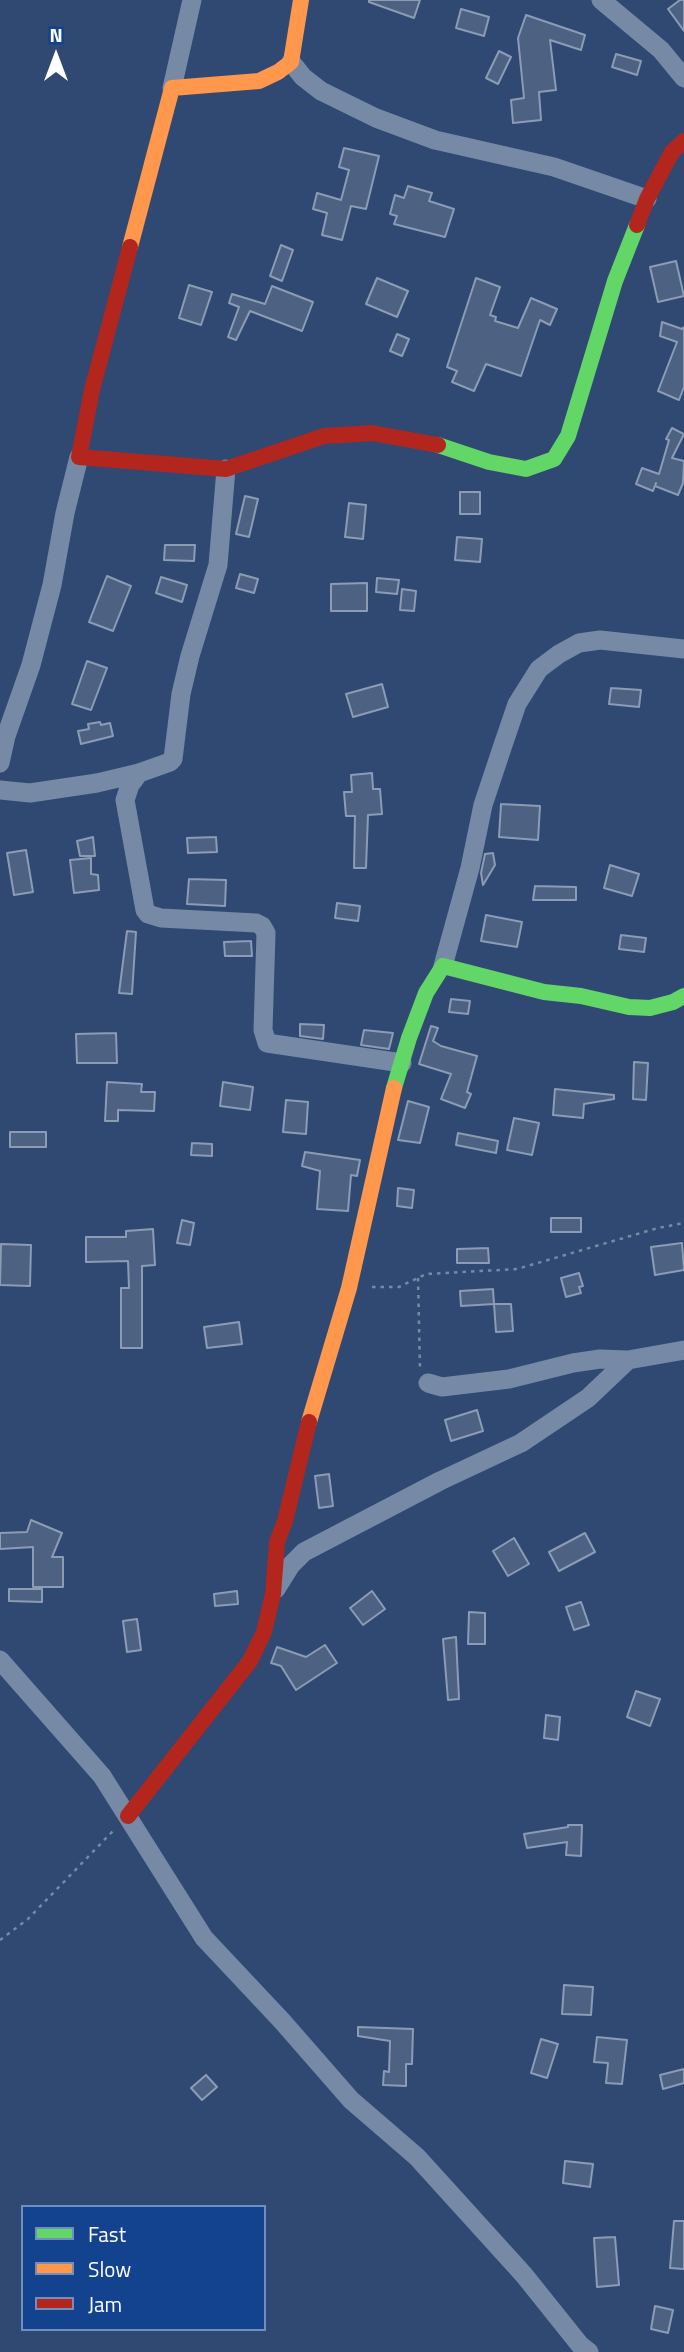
<!DOCTYPE html>
<html>
<head>
<meta charset="utf-8">
<style>
	body { margin:0 }
	#map { position:relative; width:684px; height:2352px; overflow:hidden; background:#2f4973; font-family:"Titillium Web",sans-serif }
	canvas { display:block }
	.legend { position:absolute; left:21px; top:2205px; width:245px; height:126px; box-sizing:border-box; background:#13428f; border:2px solid #718ebc; margin:0; padding:9px 12px; list-style:none; font-size:21px; color:#fff }
	.legend li { display:flex; align-items:center; gap:14px; height:35px }
	.legend b { width:35px; border:2px solid #718ebc }
	.north { position:absolute; left:21px; top:21px; width:70px; height:70px; -webkit-text-stroke:5px #13428f; paint-order:stroke; rotate:0deg; font-size:19px; font-weight:700; line-height:28px; text-align:center; color:#fff }
	.north::after { content:''; display:block; margin:auto; width:24px; height:32px; background:#fff; clip-path:polygon(50% 0,100% 100%,50% 72%,0 100%) }
</style>
</head>
<body>
<div id="map">
<canvas width="684" height="2352"></canvas>
<ul class="legend">
<li><b style="height:9px;background:#63d668"></b>Fast</li>
<li><b style="height:9px;background:#ff974d"></b>Slow</li>
<li><b style="height:9px;background:#b3261e"></b>Jam</li>
</ul>
<div class="north">N</div>
</div>
<script>
const context = document.querySelector('canvas').getContext('2d');
context.lineJoin = 'round';
function paint(path, color) { context.fillStyle = color; context.fill(path, 'evenodd'); }
const toPath = rows => new Path2D(rows.map(r => 'M' + r).join(''));
function stroke(path, color, width, dash) { context.strokeStyle = color; context.lineWidth = width; context.lineCap = dash ? 'butt' : 'round'; context.setLineDash(dash || []); context.stroke(path); }
const building = toPath([
	[369,0,420,0,414,18,369,2,369,0],
	[680,0,684,0,684,31,668,9,680,0],
	[461,9,489,17,484,36,456,28,461,9],
	[526,15,585,35,581,50,550,40,556,90,539,92,541,120,513,123,511,100,524,98,518,38,526,15],
	[499,51,511,57,498,84,486,78,499,51],
	[616,54,641,61,637,75,612,67,616,54],
	[344,148,379,156,366,209,351,206,342,240,322,235,327,213,313,209,317,193,341,200,349,170,339,167,344,148],
	[408,186,432,193,429,201,454,209,445,237,394,224,397,216,390,214,395,195,404,198,408,186],
	[281,245,293,250,282,281,270,276,281,245],
	[676,261,684,296,658,302,650,267,676,261],
	[377,278,408,291,397,317,366,304,377,278],
	[476,278,500,287,490,315,496,317,495,321,518,328,531,298,557,309,550,325,540,320,521,376,486,364,474,391,452,382,457,371,447,367,476,278],
	[189,285,212,292,201,325,179,318,189,285],
	[272,286,313,302,302,331,250,311,236,340,228,337,239,307,229,303,232,294,265,304,272,286],
	[662,322,682,329,684,327,684,387,679,400,658,391,677,342,660,336,662,322],
	[397,334,409,339,402,356,390,351,397,334],
	[672,428,684,434,672,458,684,461,683,483,678,495,655,486,656,483,653,491,636,484,642,468,659,474,669,440,666,439,672,428],
	[460,492,480,492,480,514,460,514,460,492],
	[245,496,258,499,249,537,236,534,245,496],
	[349,503,366,505,363,539,345,537,349,503],
	[457,537,482,539,480,562,455,560,457,537],
	[165,545,195,545,194,561,164,560,165,545],
	[240,574,258,579,254,593,236,588,240,574],
	[107,576,131,586,113,631,89,622,107,576],
	[161,577,187,585,182,602,156,593,161,577],
	[377,578,399,580,397,594,376,592,377,578],
	[367,583,367,611,331,611,331,584,367,583],
	[402,589,416,591,414,611,400,610,402,589],
	[87,661,107,668,91,710,72,704,87,661],
	[382,684,388,707,353,717,346,694,382,684],
	[611,688,641,690,639,707,609,704,611,688],
	[100,722,101,725,110,723,113,736,81,744,78,731,89,729,88,724,100,722],
	[372,773,373,789,380,789,382,814,368,815,366,868,354,868,355,816,346,816,344,792,352,792,351,775,372,773],
	[501,804,540,806,538,840,499,837,501,804],
	[93,837,95,856,80,856,77,841,93,837],
	[216,837,217,852,188,853,187,838,216,837],
	[26,850,33,892,14,895,7,853,26,850],
	[493,853,495,865,483,885,481,873,485,854,493,853],
	[91,858,91,874,98,875,99,890,74,893,70,860,91,858],
	[610,865,639,874,632,896,604,888,610,865],
	[189,879,226,880,225,906,187,904,189,879],
	[535,886,576,887,576,900,533,900,535,886],
	[337,903,360,906,358,921,335,918,337,903],
	[486,915,522,922,517,947,481,941,486,915],
	[127,931,136,932,132,994,119,993,127,931],
	[621,935,646,938,644,952,619,949,621,935],
	[251,941,252,956,225,956,224,942,251,941],
	[451,999,470,1001,468,1014,449,1012,451,999],
	[300,1024,324,1025,323,1039,300,1036,300,1024],
	[431,1026,438,1028,433,1041,441,1046,477,1056,467,1092,471,1094,465,1108,441,1099,451,1074,419,1064,431,1026],
	[364,1030,393,1033,389,1049,361,1045,364,1030],
	[116,1033,117,1063,77,1063,76,1034,116,1033],
	[634,1062,648,1063,646,1100,633,1099,634,1062],
	[107,1082,142,1084,141,1092,155,1092,154,1111,118,1110,118,1121,105,1121,107,1082],
	[223,1082,253,1087,250,1110,220,1106,223,1082],
	[555,1089,614,1095,614,1099,584,1104,583,1118,553,1115,555,1089],
	[286,1100,308,1102,306,1134,283,1132,286,1100],
	[408,1101,429,1107,420,1143,398,1140,408,1101],
	[514,1118,539,1123,532,1155,507,1150,514,1118],
	[10,1132,46,1132,46,1147,10,1147,10,1132],
	[458,1133,498,1141,496,1153,456,1145,458,1133],
	[192,1143,212,1144,212,1156,191,1155,192,1143],
	[305,1152,360,1160,357,1176,351,1175,348,1211,317,1209,320,1171,302,1166,305,1152],
	[398,1188,414,1190,412,1208,397,1206,398,1188],
	[551,1218,581,1218,581,1232,551,1232,551,1218],
	[182,1220,194,1223,190,1245,177,1243,182,1220],
	[153,1229,155,1265,142,1266,142,1348,121,1348,121,1288,129,1288,128,1261,86,1262,86,1237,126,1237,126,1231,153,1229],
	[682,1243,684,1270,655,1275,651,1247,682,1243],
	[1,1244,31,1245,30,1286,0,1285,1,1244],
	[488,1248,489,1263,457,1263,457,1249,488,1248],
	[579,1273,583,1286,579,1287,581,1293,566,1297,561,1278,579,1273],
	[493,1289,494,1304,461,1306,460,1291,493,1289],
	[494,1304,511,1304,513,1331,496,1332,494,1304],
	[239,1322,242,1344,207,1348,204,1327,239,1322],
	[477,1410,483,1431,451,1441,445,1420,477,1410],
	[329,1474,333,1506,319,1508,315,1476,329,1474],
	[31,1520,62,1533,52,1557,63,1557,63,1587,33,1587,33,1547,0,1549,0,1533,27,1532,31,1520],
	[585,1533,595,1552,559,1571,549,1552,585,1533],
	[514,1538,529,1564,508,1576,493,1551,514,1538],
	[9,1589,42,1589,42,1602,9,1601,9,1589],
	[237,1591,238,1604,215,1606,214,1594,237,1591],
	[372,1591,385,1609,363,1625,350,1608,372,1591],
	[581,1602,589,1625,574,1630,566,1607,581,1602],
	[469,1612,485,1613,485,1644,468,1644,469,1612],
	[137,1619,141,1650,127,1652,123,1621,137,1619],
	[456,1637,459,1699,448,1700,443,1639,456,1637],
	[325,1645,337,1663,296,1690,281,1666,271,1663,277,1647,306,1657,325,1645],
	[636,1691,660,1699,650,1726,627,1717,636,1691],
	[546,1715,560,1717,558,1740,544,1738,546,1715],
	[568,1825,582,1825,581,1856,566,1855,567,1842,527,1848,524,1834,568,1827,568,1825],
	[564,1985,593,1987,591,2015,562,2014,564,1985],
	[358,2027,413,2029,412,2064,406,2064,406,2086,383,2085,384,2071,389,2072,390,2041,358,2036,358,2027],
	[597,2037,627,2040,622,2084,606,2083,608,2063,594,2062,597,2037],
	[541,2039,558,2044,547,2078,531,2073,541,2039],
	[684,2069,684,2083,663,2089,660,2075,684,2069],
	[206,2075,217,2087,202,2100,191,2088,206,2075],
	[565,2161,593,2164,590,2187,563,2183,565,2161],
	[674,2221,684,2221,684,2269,670,2268,674,2221],
	[615,2237,619,2285,597,2287,594,2238,615,2237],
	[655,2306,673,2310,668,2333,651,2329,655,2306]
]);
paint(building, '#4d6183');
stroke(building, '#8b9cb4', 2);
stroke(toPath([
	[418,1278,420,1369],
	[372,1287,399,1287,426,1274,517,1269,658,1228,684,1223],
	[0,1940,28,1919,113,1831]
]), '#768aa6', 2.5, [3.5, 5]);
stroke(toPath([
	[601,0,661,50,684,78],
	[291,62,303,77,321,91,376,118,435,140,554,167,647,199],
	[172,88,192,0],
	[0,763,6,736,31,665,52,585,65,513,79,457],
	[139,773,130,785,125,800,145,910,148,914,161,918,256,923,262,926,266,933,263,1030,267,1043,402,1063],
	[0,790,30,793,97,783,139,773,170,762,173,759,181,694,190,656,218,565,226,469],
	[443,966,470,868,483,805,502,748,517,704,539,669,559,654,579,643,600,640,684,649],
	[428,1383,442,1387,509,1379,573,1363,600,1359,628,1360,684,1350],
	[276,1589,291,1565,304,1552,440,1481,521,1443,588,1398,628,1360],
	[0,1660,102,1776,204,1938,282,2021,351,2100,417,2157,524,2275,580,2345,589,2352]
]), '#768aa6', 19);
stroke(toPath([
	[438,445,489,462,526,469,554,459,568,436,615,281,637,225],
	[394,1088,409,1038,426,993,443,966,544,992,581,996,629,1007,650,1008,673,1002,684,996]
]), '#63d668', 16);
stroke(toPath([
	[130,247,172,88,259,81,278,72,291,62,301,0],
	[309,1422,349,1288,394,1088]
]), '#ff974d', 16);
stroke(toPath([
	[637,225,647,199,672,152,684,141],
	[130,247,92,390,79,457,226,469,324,436,372,433,438,445],
	[128,1816,250,1661,264,1632,273,1594,277,1542,285,1521,309,1422]
]), '#b3261e', 16);
</script>
</body>
</html>
